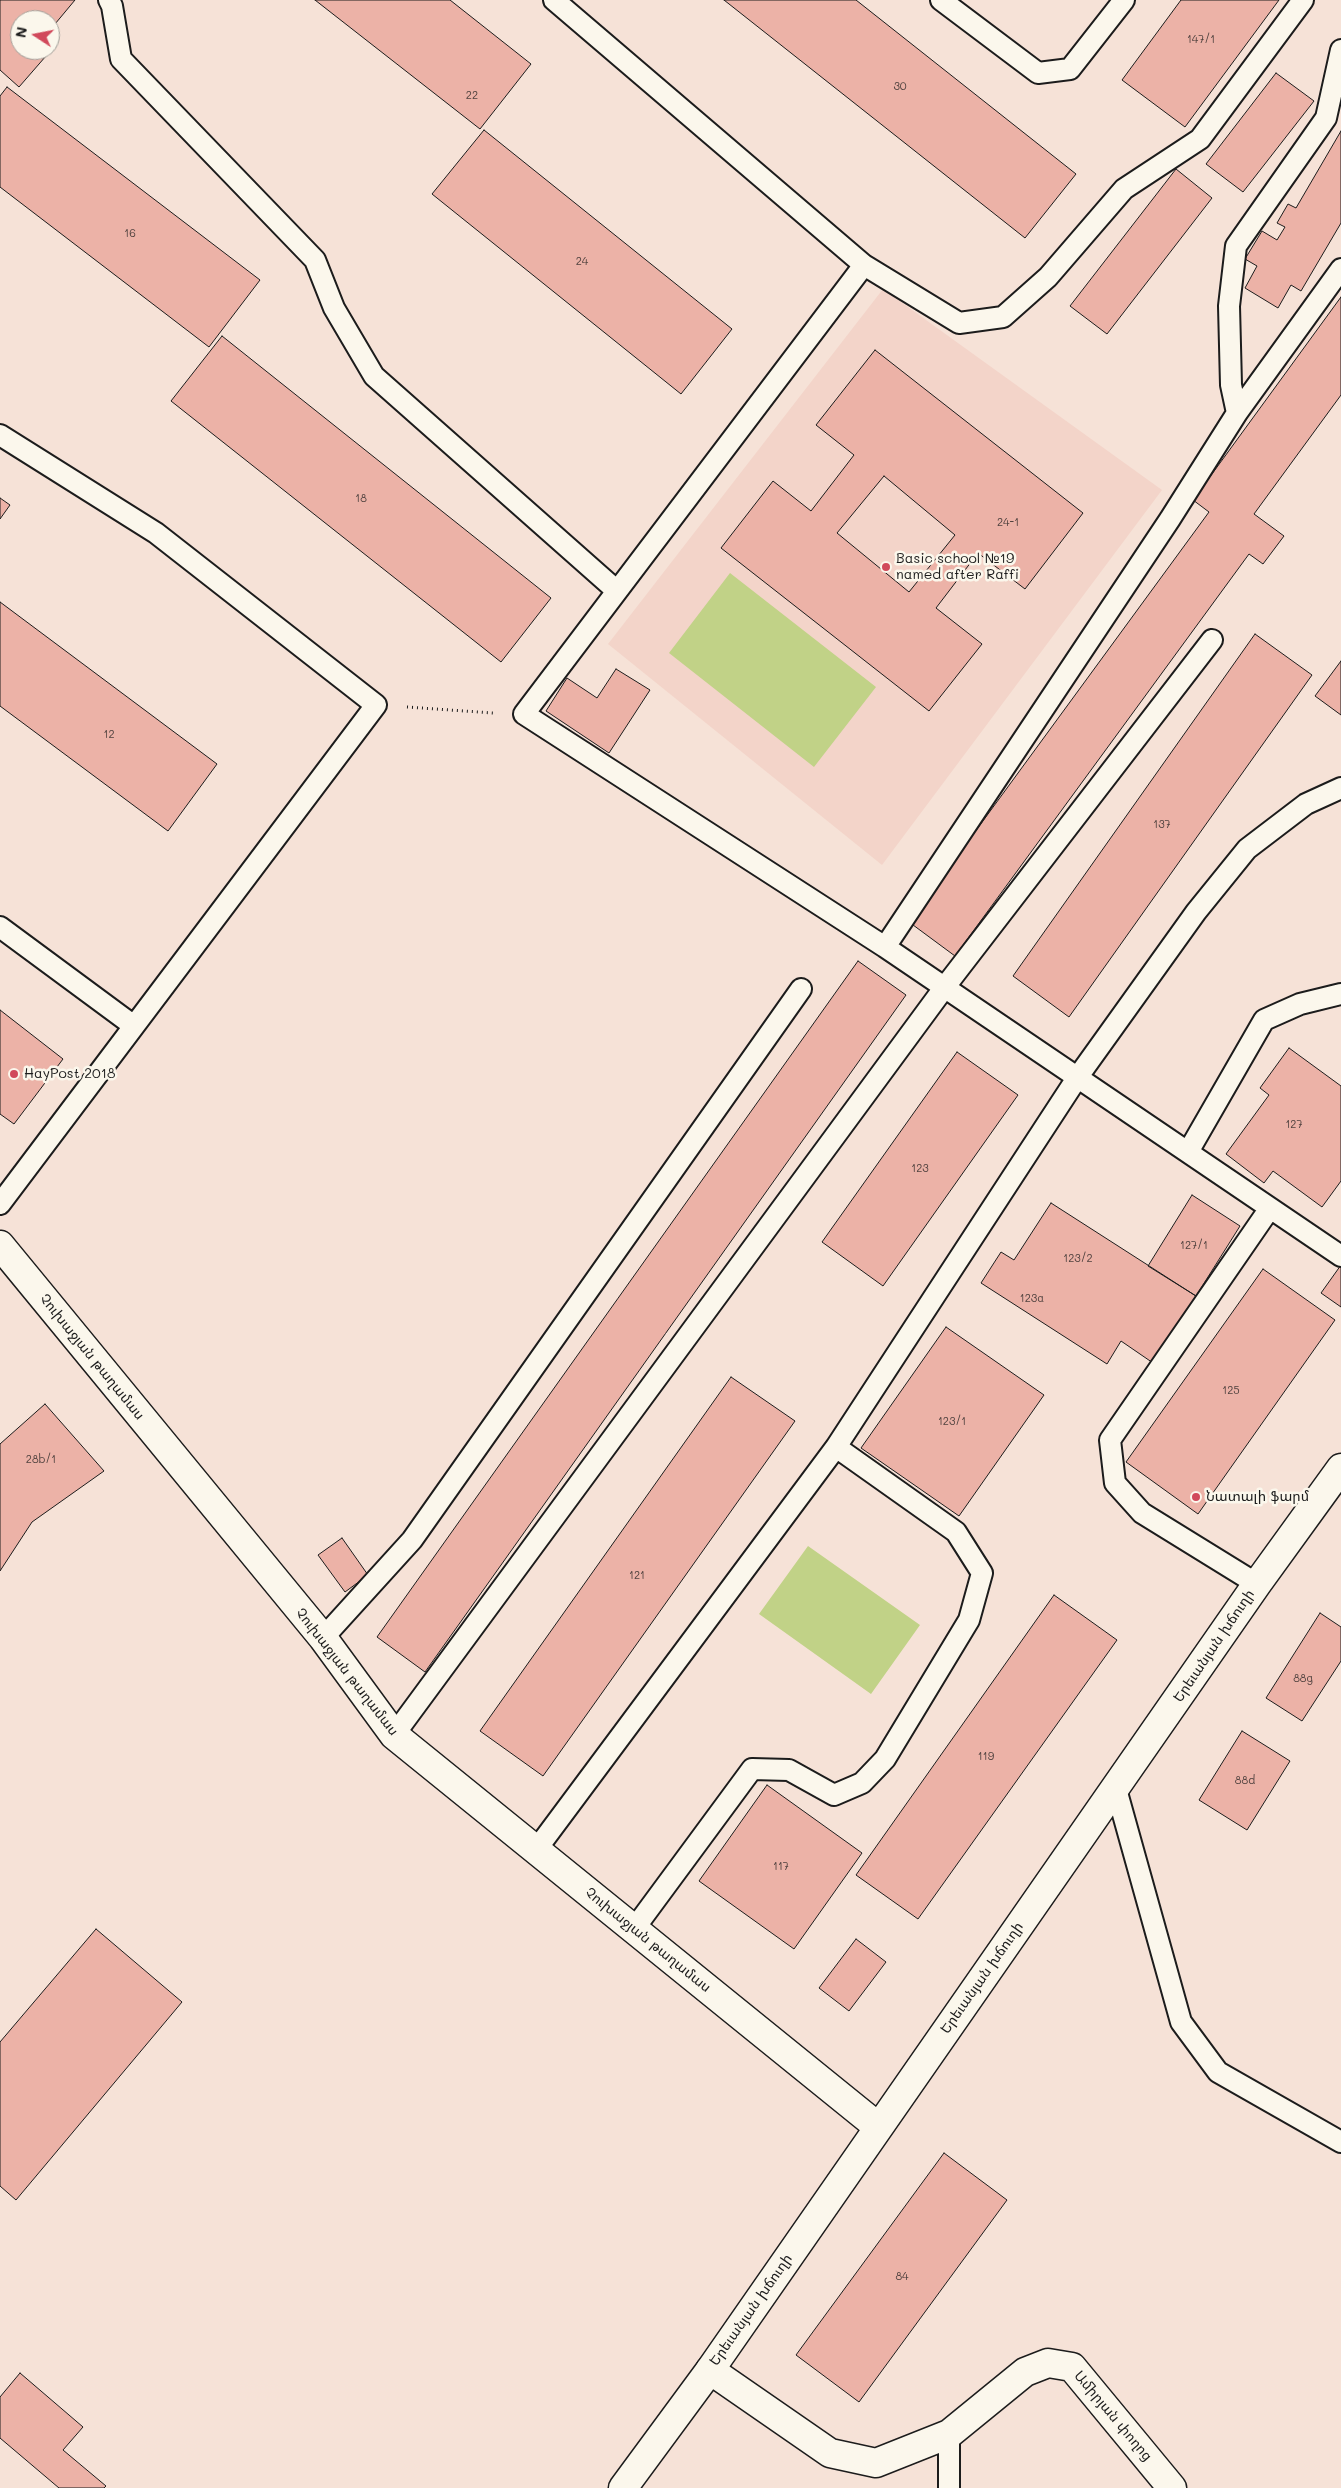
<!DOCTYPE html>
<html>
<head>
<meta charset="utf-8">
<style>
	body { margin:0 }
	#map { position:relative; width:1341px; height:2488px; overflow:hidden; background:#f6e2d7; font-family:Mali,sans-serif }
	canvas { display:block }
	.north { position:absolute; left:10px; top:10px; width:50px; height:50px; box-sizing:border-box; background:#fbf7ec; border:1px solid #a29f99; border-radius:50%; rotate:281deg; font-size:14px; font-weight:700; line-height:20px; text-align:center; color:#1c1c1c }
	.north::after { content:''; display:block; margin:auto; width:18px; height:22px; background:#d1495b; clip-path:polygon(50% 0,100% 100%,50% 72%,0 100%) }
</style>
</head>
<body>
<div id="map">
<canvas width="1341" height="2488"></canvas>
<div class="north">N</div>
</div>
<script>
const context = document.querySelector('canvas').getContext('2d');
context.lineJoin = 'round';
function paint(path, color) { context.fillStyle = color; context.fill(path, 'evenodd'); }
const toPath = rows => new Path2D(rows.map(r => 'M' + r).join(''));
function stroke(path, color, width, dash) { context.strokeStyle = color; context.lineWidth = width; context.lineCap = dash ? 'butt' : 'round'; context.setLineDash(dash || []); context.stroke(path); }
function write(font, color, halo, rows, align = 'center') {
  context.font = font + ' Mali,"Noto Sans Armenian",sans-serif'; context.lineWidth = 5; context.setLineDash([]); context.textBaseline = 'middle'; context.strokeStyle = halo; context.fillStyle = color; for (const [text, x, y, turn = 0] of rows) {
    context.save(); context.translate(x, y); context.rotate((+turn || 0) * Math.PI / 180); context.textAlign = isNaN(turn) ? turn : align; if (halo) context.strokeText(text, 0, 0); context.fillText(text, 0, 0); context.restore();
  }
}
paint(toPath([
	[883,289,1162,490,882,865,608,644]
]), '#f3d4c9');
paint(toPath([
	[730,573,876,687,814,767,669,653],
	[808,1546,920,1625,871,1694,759,1614]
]), '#c1d287');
const building = toPath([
	[0,0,75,0,50,30,50,20,20,20,20,50,39,50,46,56,19,87,0,70,0,0],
	[315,0,450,0,531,64,480,129,315,0],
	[724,0,856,0,1076,174,1025,238,724,0],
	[1181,0,1279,0,1185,127,1122,80,1181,0],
	[1276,73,1314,101,1243,192,1206,164,1276,73],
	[7,87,260,280,209,347,0,187,0,96,7,87],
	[484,130,732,329,681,394,432,194,484,130],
	[1341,131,1341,223,1301,291,1291,285,1278,308,1245,288,1257,266,1245,259,1262,231,1277,240,1285,227,1277,223,1288,204,1296,208,1341,131],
	[1176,169,1212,198,1107,334,1070,306,1176,169],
	[1341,297,1341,395,1254,514,1284,536,1263,564,1249,554,955,956,909,922,1209,512,1193,500,1341,297],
	[222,336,551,598,501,662,171,401,222,336],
	[875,350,1083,513,1025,589,978,553,936,608,982,644,929,711,721,548,773,481,811,511,854,455,816,425,875,350],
	[884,476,955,535,909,592,837,533,884,476],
	[0,498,10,505,0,519,0,498],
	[0,602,217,764,168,831,0,706,0,602],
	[1255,634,1312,675,1069,1017,1013,976,1255,634],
	[1341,661,1341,715,1315,696,1341,661],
	[616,669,650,690,609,753,546,711,567,678,597,698,616,669],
	[858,961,906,995,425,1672,377,1637,858,961],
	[0,1010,63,1059,14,1124,0,1114,0,1010],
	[1289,1048,1341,1086,1341,1181,1322,1207,1273,1171,1264,1183,1226,1154,1269,1095,1260,1088,1289,1048],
	[957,1052,1018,1095,883,1286,822,1242,957,1052],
	[1192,1195,1240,1226,1196,1296,1148,1266,1192,1195],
	[1051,1203,1196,1296,1156,1365,1121,1341,1107,1364,981,1283,1001,1252,1014,1260,1051,1203],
	[1341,1265,1341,1307,1321,1293,1341,1265],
	[1263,1269,1335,1320,1198,1514,1126,1462,1263,1269],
	[946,1327,1044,1395,959,1516,861,1448,946,1327],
	[731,1377,795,1421,543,1776,480,1731,731,1377],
	[45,1404,104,1471,32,1522,0,1571,0,1444,45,1404],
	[342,1538,368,1575,345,1592,318,1555,342,1538],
	[1054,1595,1117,1640,918,1919,856,1875,1054,1595],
	[1320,1613,1341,1627,1341,1661,1302,1721,1266,1698,1320,1613],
	[1242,1731,1290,1761,1247,1830,1199,1800,1242,1731],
	[767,1785,862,1853,794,1949,699,1881,767,1785],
	[96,1929,182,2002,16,2200,0,2186,0,2042,96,1929],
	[856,1939,886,1962,849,2011,819,1988,856,1939],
	[944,2153,1007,2200,859,2402,796,2355,944,2153],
	[20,2373,83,2427,63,2450,106,2486,104,2488,59,2488,0,2438,0,2397,20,2373]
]);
paint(building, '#ecb2a7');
stroke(building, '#1c1c1c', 1);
const service = toPath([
	[109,0,112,6,121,59,315,260,334,308,374,376,617,591],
	[554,0,864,265,959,323,1003,317,1048,277,1124,189,1200,139,1303,0],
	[941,0,1038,73,1070,69,1124,0],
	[864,265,524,714,885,947,1341,1256],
	[1237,413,1231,385,1229,306,1236,246,1326,118,1341,50],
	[0,435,156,533,376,705,0,1204],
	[0,927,134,1026],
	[885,947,1170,519,1237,413,1341,269],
	[1188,1152,1264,1020,1300,1004,1341,994],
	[1257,1584,1142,1513,1115,1483,1110,1440,1270,1208],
	[323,1638,412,1540,801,989],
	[394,1735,944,988,1212,640],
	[1116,1789,1181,2022,1218,2072,1341,2142],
	[536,1850,836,1447,1077,1078,1196,912,1247,849,1306,804,1341,788],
	[634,1929,752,1769,789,1770,834,1795,862,1783,885,1759,969,1620,982,1573,956,1532,836,1447],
	[949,2488,949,2434]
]);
const minor = toPath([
	[0,1245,323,1638,394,1735,877,2126],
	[710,2370,830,2453,876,2463,949,2434,1025,2372,1048,2363,1072,2367,1172,2488]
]);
const trunk = toPath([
	[623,2488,710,2370,1257,1584,1341,1468]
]);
stroke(service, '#1c1c1c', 24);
stroke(minor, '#1c1c1c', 31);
stroke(trunk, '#1c1c1c', 31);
stroke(toPath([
	[407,707,493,713]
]), '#1c1c1c', 3, [1, 4]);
stroke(service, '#fbf7ec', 20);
stroke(minor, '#fbf7ec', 28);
stroke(trunk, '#fbf7ec', 28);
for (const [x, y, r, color] of [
	[886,567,5,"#d1495b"],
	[14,1074,5,"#d1495b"],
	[1196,1497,5,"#d1495b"]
]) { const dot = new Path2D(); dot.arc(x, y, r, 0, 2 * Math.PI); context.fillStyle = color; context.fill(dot); stroke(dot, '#fbf7ec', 2); }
write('11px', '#50423f', null, [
	["147/1",1201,40],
	["30",900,87],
	["22",472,96],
	["16",130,234],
	["24",582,262],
	["18",361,499],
	["24-1",1008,523],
	["12",109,735],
	["137",1162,825],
	["127",1294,1125],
	["123",920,1169],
	["127/1",1194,1246],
	["123/2",1078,1259],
	["123a",1032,1299],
	["125",1231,1391],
	["123/1",952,1422],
	["28b/1",41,1460],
	["121",637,1576],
	["88g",1303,1679],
	["119",986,1757],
	["88d",1245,1781],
	["117",781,1867],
	["84",902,2277]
]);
write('14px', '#1c1c1c', '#fbf7ec', [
	["Basic school №19",896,559],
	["named after Raffi",896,575],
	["HayPost 2018",24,1074],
	["Նատալի ֆարմ",1206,1497]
], 'left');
write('14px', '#1c1c1c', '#fbf7ec', [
	["Չուխաջյան թաղամաս",92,1357,51],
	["Երեւանյան խճուղի",1214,1646,-56],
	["Չուխաջյան թաղամաս",347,1672,52],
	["Չուխաջյան թաղամաս",648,1940,39],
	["Երեւանյան խճուղի",982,1978,-55],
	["Երեւանյան խճուղի",751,2310,-55],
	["Ամիրյան փողոց",1113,2416,50]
]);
</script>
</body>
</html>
